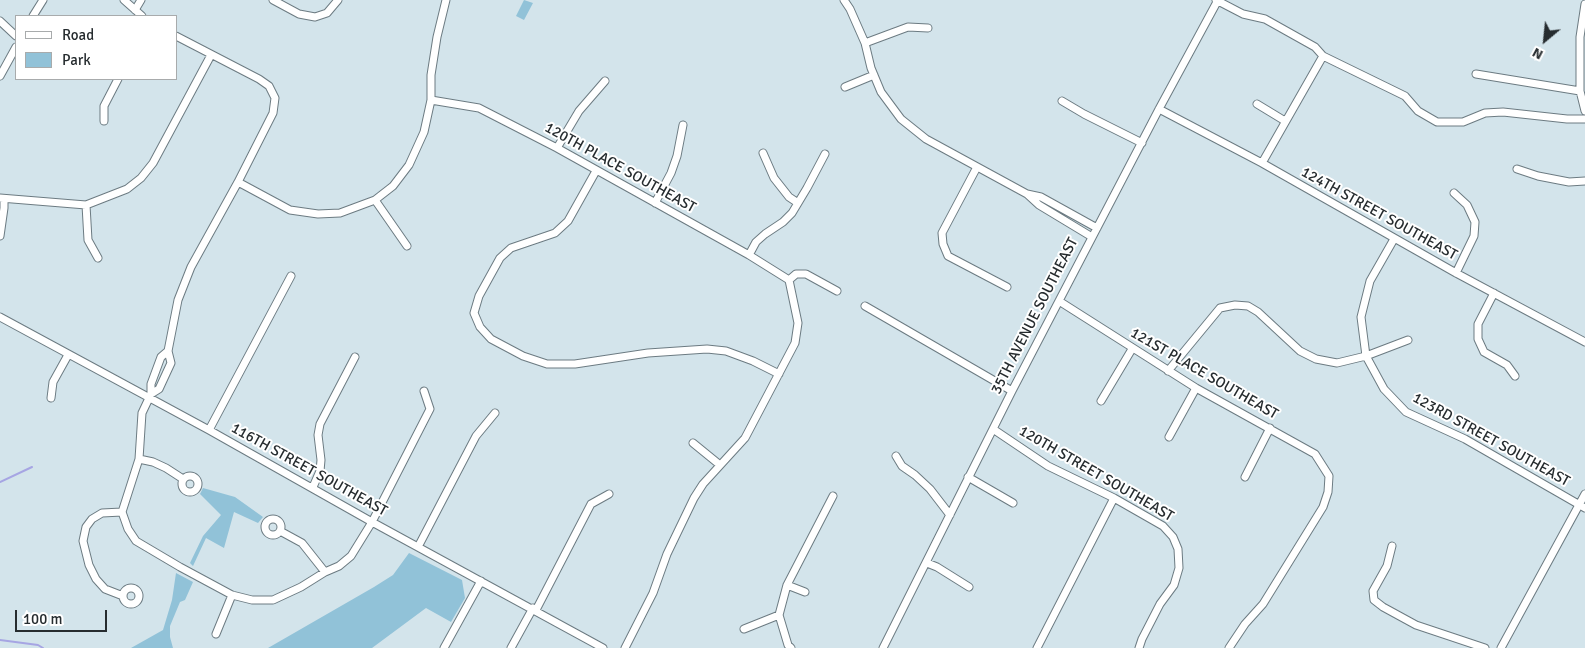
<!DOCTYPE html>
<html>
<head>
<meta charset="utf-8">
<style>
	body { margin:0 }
	#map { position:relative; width:1585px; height:648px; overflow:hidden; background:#d3e4eb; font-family:Signika,sans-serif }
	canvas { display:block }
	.legend { position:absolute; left:15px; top:15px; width:162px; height:65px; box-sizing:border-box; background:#fff; border:1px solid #a8abac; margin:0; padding:6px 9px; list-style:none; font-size:15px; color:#262c2f }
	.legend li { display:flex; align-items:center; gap:10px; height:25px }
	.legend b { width:25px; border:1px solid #a8abac }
	.north { position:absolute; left:1520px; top:15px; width:50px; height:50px; -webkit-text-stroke:4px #fff; paint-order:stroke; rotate:208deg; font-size:14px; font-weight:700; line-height:20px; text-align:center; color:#262c2f }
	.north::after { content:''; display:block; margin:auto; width:18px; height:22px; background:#262c2f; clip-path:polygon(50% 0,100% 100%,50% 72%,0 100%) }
	.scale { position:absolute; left:15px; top:610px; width:92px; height:22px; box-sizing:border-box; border:2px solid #262c2f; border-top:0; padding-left:6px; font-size:15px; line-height:18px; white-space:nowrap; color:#262c2f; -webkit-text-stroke:4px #fff; paint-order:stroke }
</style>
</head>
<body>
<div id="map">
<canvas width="1585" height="648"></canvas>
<ul class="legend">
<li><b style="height:6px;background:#fff"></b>Road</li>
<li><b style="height:14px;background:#91c2d8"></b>Park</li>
</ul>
<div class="north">N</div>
<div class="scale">100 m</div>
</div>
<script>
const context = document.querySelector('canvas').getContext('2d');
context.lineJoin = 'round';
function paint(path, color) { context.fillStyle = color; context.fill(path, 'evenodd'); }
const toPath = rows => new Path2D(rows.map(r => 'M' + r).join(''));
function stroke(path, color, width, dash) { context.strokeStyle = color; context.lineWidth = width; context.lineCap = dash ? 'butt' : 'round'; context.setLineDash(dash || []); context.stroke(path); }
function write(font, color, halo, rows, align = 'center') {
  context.font = font + ' Signika,sans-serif'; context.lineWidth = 4; context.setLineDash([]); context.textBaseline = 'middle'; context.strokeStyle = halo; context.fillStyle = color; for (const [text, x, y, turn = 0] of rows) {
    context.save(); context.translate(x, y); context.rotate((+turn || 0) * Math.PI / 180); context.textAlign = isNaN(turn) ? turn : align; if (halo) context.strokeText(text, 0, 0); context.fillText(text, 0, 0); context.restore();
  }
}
paint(toPath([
	[524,0,533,3,524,20,516,16],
	[203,488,235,497,263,517,258,523,234,512,224,548,206,538,193,566,190,563,203,536,221,515,200,494],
	[409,553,462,580,465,598,451,622,426,608,372,648,268,648,374,587,393,575],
	[176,573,193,582,185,600,180,602,170,626,170,637,173,648,131,648,163,630,172,600]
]), '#91c2d8');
stroke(toPath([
	[0,482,32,467],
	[0,640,38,645,43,648]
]), '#a6a5e3', 2);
const minor = toPath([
	[124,0,142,16],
	[273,0,299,14,315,17,327,13,338,0],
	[844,0,850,9,865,43,871,68,881,92,901,119,926,139,1027,194,1041,197,1097,228],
	[1216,0,1243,14,1265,19,1315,47,1323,56,1405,96,1418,111,1437,122,1463,122,1485,113,1503,112,1567,119,1585,119],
	[1585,4,1580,37,1580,91,1585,111],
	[135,10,141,0],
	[33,16,43,0],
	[0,21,16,36],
	[865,43,908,27,928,28],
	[1476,74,1580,91],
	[0,76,16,47],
	[845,87,874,75],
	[431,100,479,108,557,148,749,255,789,280],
	[1062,101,1084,114,1142,143],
	[1257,104,1285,121],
	[1159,109,1262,163,1456,273,1585,342],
	[104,121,104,106,118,79],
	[557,148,579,111,605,81],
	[763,153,774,178,789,197,798,203],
	[1262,163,1323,56],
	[977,167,942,233,943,244,948,256,1007,287],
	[1517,169,1538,176,1569,182,1585,181],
	[596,171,568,221,555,233,511,248,500,258,479,296,474,313,480,327,491,339,523,356,547,364,575,364,648,353,707,349,726,351,753,361,779,374],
	[238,182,290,210,318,214,340,213,375,200,393,186,409,165,424,132,431,100,431,75,437,37,446,0],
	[1454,193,1467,205,1475,222,1474,236,1456,273],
	[1027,194,1039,205,1092,237],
	[0,198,86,205,127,189,141,178,153,163,211,55],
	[375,200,407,246],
	[655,203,671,173,677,156,683,125],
	[86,205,88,240,98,258],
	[0,236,4,208,4,199],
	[1394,239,1370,281,1361,317,1366,356,1408,340],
	[749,255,756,242,765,234,783,222,792,213,807,188,825,154],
	[789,280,796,274,806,274,837,291],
	[1494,293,1478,324,1478,339,1484,352,1507,365,1515,376],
	[1059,301,1196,388,1315,454,1329,476,1328,492,1323,507,1263,604,1245,624,1229,648],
	[865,306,1012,391],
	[0,317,209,430,372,522,603,648],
	[1168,371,1220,308,1235,305,1248,306,1258,312,1300,351,1316,359,1337,363,1366,356,1384,389,1406,412,1465,439,1585,508],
	[151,394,159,389,171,363,168,351,178,300,191,267,238,182,273,113,275,98,269,86,259,79,176,36],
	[51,398,53,382,68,355],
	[1101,401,1132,349],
	[993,429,1048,466,1114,498,1163,526,1173,537,1178,549,1179,568,1174,585,1160,604,1142,639,1139,648],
	[209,430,291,276],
	[1169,437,1196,388],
	[693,443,720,465],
	[896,456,902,466,915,475,930,489,950,515],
	[139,459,153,462,166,468,183,479],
	'182 484a8 8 0 1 1 16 0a8 8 0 1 1-16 0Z',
	[968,477,1013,503],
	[1245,477,1270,428],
	[313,487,320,471,321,460,318,435,320,424,355,357],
	[122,512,128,529,136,541,180,567,232,595,252,600,273,600,301,587,325,572,339,566,351,556,372,522,430,409,424,391],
	[122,512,139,459,142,413,151,394,151,384,161,357,168,351],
	[122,512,102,513,92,519,86,527,83,541,89,565,96,579,105,589,123,596],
	'265 527a8 8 0 1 1 16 0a8 8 0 1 1-16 0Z',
	[280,531,302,543,325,572],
	[1392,546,1387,566,1373,591,1374,600,1383,607,1416,625,1485,648],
	[418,547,476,436,495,413],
	[927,563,937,567,969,587],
	[787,585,805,592],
	'123 596a8 8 0 1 1 16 0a8 8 0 1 1-16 0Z',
	[536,610,591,504,609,494],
	[744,629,779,615],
	[216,634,232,595],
	[444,648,481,581],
	[511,648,533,608],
	[625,648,653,593,667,554,694,498,703,484,745,438,795,343,798,323,789,280],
	[791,648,788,645,779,615,787,585,833,496],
	[883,648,1012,391,1159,109,1218,0],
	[1037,648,1114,498],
	[1501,648,1585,494]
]);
stroke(minor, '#6c7b82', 9);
stroke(minor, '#fff', 7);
write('15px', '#262c2f', '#fff', [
	["120TH PLACE SOUTHEAST",620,168,29],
	["124TH STREET SOUTHEAST",1379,214,29],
	["35TH AVENUE SOUTHEAST",1035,316,-63],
	["121ST PLACE SOUTHEAST",1204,374,30],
	["123RD STREET SOUTHEAST",1491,440,29],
	["116TH STREET SOUTHEAST",309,470,29],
	["120TH STREET SOUTHEAST",1096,474,30]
]);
</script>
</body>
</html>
